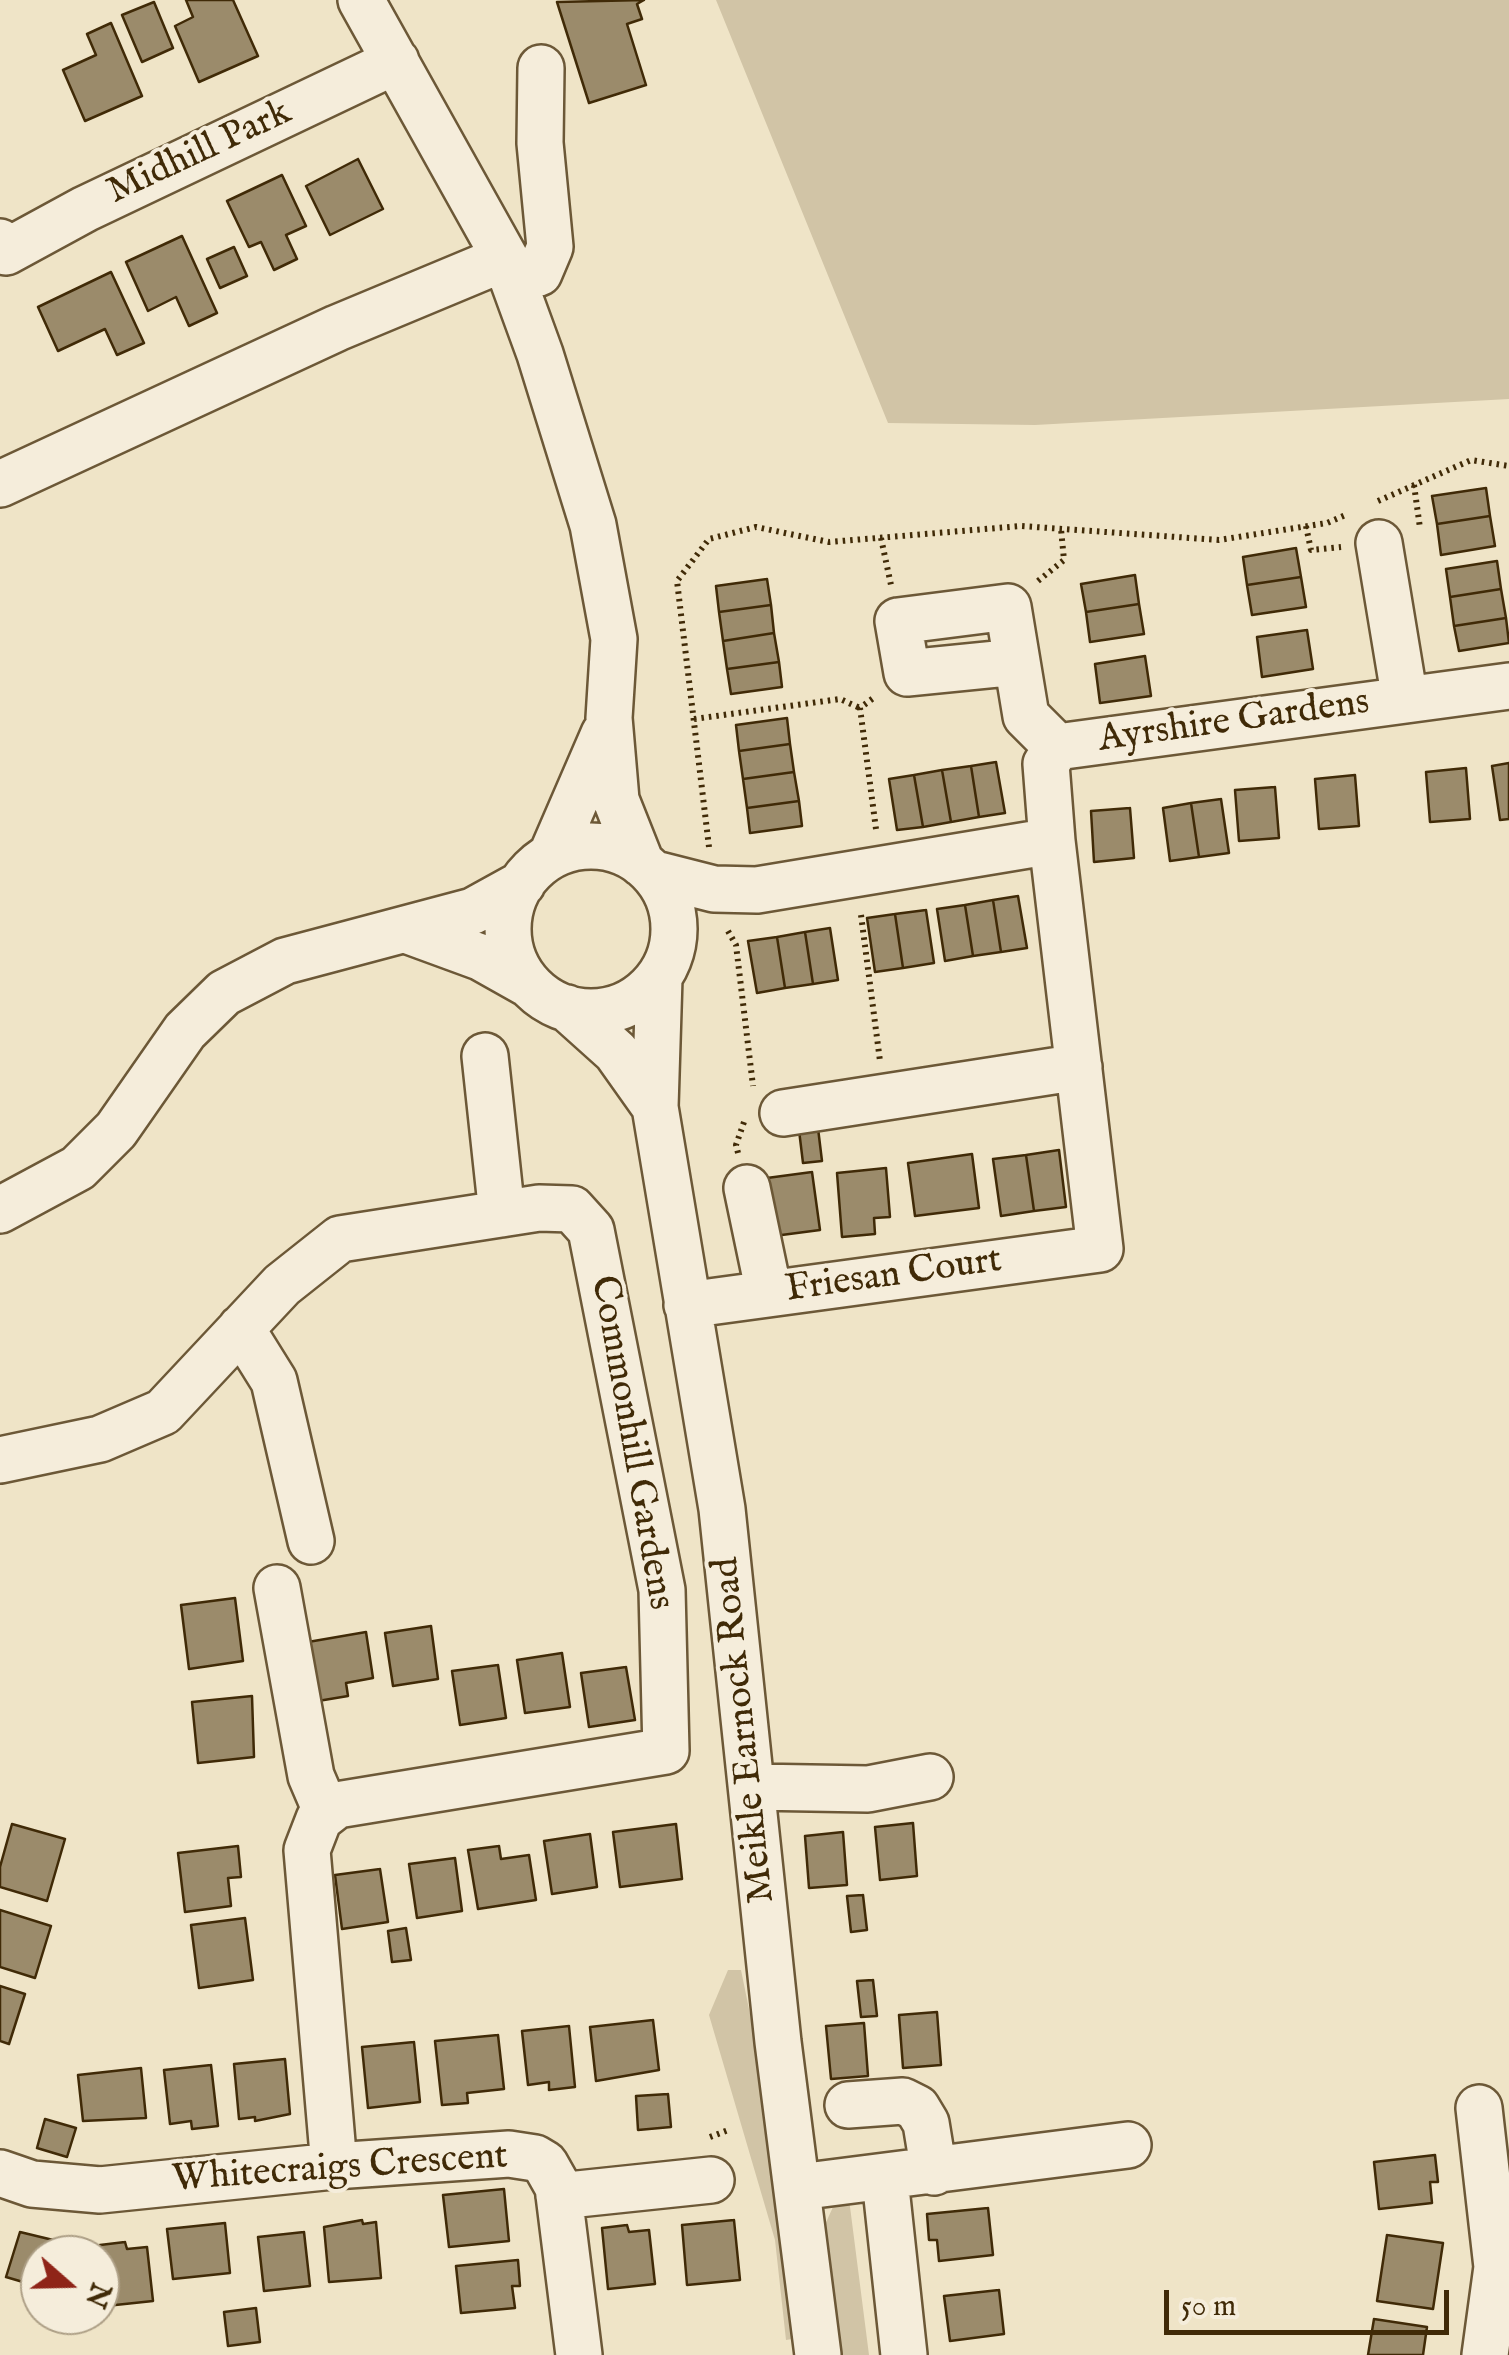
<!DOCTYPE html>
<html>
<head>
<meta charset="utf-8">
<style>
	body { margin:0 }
	#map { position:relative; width:1509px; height:2355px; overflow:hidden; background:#efe4c7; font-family:"IM FELL English",serif }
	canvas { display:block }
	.north { position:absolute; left:20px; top:2235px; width:100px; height:100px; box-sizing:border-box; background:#f5eddb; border:2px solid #ad9f86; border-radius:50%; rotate:110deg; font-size:28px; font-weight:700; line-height:40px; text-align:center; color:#402a07 }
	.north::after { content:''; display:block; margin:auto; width:35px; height:45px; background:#8f2418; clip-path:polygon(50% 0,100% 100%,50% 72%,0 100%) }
	.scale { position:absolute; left:1164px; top:2290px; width:285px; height:45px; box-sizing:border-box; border:5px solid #402a07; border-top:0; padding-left:12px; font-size:30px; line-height:35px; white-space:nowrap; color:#402a07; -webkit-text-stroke:8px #f5eddb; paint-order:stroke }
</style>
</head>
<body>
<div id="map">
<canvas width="1509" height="2355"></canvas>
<div class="north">N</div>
<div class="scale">50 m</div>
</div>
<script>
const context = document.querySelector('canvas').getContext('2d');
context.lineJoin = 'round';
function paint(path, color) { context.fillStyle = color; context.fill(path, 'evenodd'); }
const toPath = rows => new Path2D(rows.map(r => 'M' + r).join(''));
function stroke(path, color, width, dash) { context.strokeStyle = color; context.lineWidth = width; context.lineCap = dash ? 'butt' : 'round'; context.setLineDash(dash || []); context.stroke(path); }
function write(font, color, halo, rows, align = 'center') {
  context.font = font + ' "IM FELL English",serif'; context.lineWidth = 8; context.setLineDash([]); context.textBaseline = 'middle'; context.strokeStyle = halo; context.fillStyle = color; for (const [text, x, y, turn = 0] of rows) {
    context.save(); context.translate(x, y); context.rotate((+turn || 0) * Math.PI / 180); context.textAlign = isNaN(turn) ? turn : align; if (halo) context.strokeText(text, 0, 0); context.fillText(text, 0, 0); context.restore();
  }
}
paint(toPath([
	[716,0,1509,0,1509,399,1035,425,888,423],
	[728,1970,741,1970,767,2097,798,2338,786,2340,775,2240,709,2015],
	[849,2199,869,2355,840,2355,823,2229,833,2207]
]), '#d1c4a6');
const building = toPath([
	[186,0,233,0,258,56,199,82,175,26,193,17,186,0],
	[644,0,637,4,642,19,627,24,646,85,589,103,557,2,644,0],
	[154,2,173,48,142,62,122,15,154,2],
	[111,23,142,96,85,121,63,70,96,55,87,34,111,23],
	[358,159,383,209,330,235,306,186,358,159],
	[282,175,306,226,286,235,297,259,274,270,261,242,249,247,227,201,282,175],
	[182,236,217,313,189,326,176,297,148,311,126,262,182,236],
	[234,247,247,276,220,288,207,259,234,247],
	[111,272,144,343,117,355,105,329,58,351,38,307,111,272],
	[1486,488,1490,516,1437,524,1432,496,1486,488],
	[1490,516,1495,546,1441,555,1437,524,1490,516],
	[1296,548,1301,577,1247,585,1243,557,1296,548],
	[1497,561,1501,589,1450,597,1446,569,1497,561],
	[1135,575,1139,604,1086,612,1081,584,1135,575],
	[1301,577,1306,607,1252,615,1247,585,1301,577],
	[767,579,771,605,719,612,716,586,767,579],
	[1501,589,1506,618,1454,626,1450,597,1501,589],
	[1139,604,1144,634,1090,642,1086,612,1139,604],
	[771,605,774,633,723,641,719,612,771,605],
	[1506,618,1509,643,1459,651,1454,626,1506,618],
	[1307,630,1313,669,1262,677,1257,637,1307,630],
	[774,633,779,662,727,669,723,641,774,633],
	[1145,656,1151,696,1100,703,1095,664,1145,656],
	[779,662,782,687,731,694,727,669,779,662],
	[787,718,790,744,739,751,736,725,787,718],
	[790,744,794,772,743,779,739,751,790,744],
	[996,762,1005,813,979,817,971,766,996,762],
	[1509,763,1509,819,1500,820,1492,766,1509,763],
	[971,766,979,817,951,822,942,770,971,766],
	[1466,768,1470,819,1430,822,1426,772,1466,768],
	[942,770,951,822,923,827,914,775,942,770],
	[794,772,799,801,747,808,743,779,794,772],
	[914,775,923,827,897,830,889,779,914,775],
	[1355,775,1359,826,1319,829,1315,779,1355,775],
	[1275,787,1279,838,1239,841,1235,790,1275,787],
	[1221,799,1229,853,1199,857,1191,803,1221,799],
	[799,801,802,826,750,833,747,808,799,801],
	[1191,803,1199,857,1170,861,1163,808,1191,803],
	[1130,808,1134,858,1094,862,1091,811,1130,808],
	[1018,896,1027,948,1001,952,993,900,1018,896],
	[993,900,1001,952,973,956,965,905,993,900],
	[965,905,973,956,945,961,937,909,965,905],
	[926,910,934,963,903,968,895,914,926,910],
	[895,914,903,968,875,972,867,918,895,914],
	[830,928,838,980,813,984,805,932,830,928],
	[805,932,813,984,785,988,777,937,805,932],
	[777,937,785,988,757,993,748,941,777,937],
	[817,1120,822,1161,803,1163,798,1122,817,1120],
	[1059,1150,1066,1207,1034,1211,1026,1155,1059,1150],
	[972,1154,979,1208,915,1216,908,1163,972,1154],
	[1026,1155,1034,1211,1001,1216,993,1159,1026,1155],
	[886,1168,890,1217,874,1218,875,1234,842,1237,837,1173,886,1168],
	[812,1172,820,1230,774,1236,767,1178,812,1172],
	[235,1598,243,1661,189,1669,181,1605,235,1598],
	[431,1626,438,1679,393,1686,385,1633,431,1626],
	[366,1632,373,1678,346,1683,348,1696,318,1701,308,1642,366,1632],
	[562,1653,570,1707,525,1713,517,1660,562,1653],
	[498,1665,506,1718,460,1725,452,1671,498,1665],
	[626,1667,635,1720,589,1727,581,1673,626,1667],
	[252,1696,254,1757,198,1763,192,1702,252,1696],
	[913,1823,917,1876,880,1880,875,1827,913,1823],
	[12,1824,65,1839,47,1901,0,1887,0,1867,12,1824],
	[676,1824,682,1879,620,1887,613,1832,676,1824],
	[843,1832,847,1885,809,1888,805,1836,843,1832],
	[590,1834,597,1887,552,1894,544,1841,590,1834],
	[238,1846,241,1877,228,1878,231,1906,185,1912,178,1853,238,1846],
	[499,1846,501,1859,529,1855,536,1900,478,1909,468,1850,499,1846],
	[455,1858,462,1911,417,1918,409,1864,455,1858],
	[380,1869,388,1922,342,1929,335,1875,380,1869],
	[863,1895,867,1930,851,1932,847,1896,863,1895],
	[0,1910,51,1926,35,1978,0,1967,0,1910],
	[245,1918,253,1980,199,1988,191,1925,245,1918],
	[406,1928,411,1960,392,1962,388,1931,406,1928],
	[873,1980,877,2016,861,2017,857,1981,873,1980],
	[0,1986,25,1994,9,2044,0,2041,0,1986],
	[937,2012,941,2065,903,2068,899,2015,937,2012],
	[653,2020,659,2070,596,2081,590,2027,653,2020],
	[864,2023,868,2076,831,2079,826,2026,864,2023],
	[569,2026,575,2087,549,2090,549,2082,528,2085,522,2031,569,2026],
	[498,2035,504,2089,467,2093,468,2103,442,2105,435,2041,498,2035],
	[414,2042,420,2102,368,2108,362,2047,414,2042],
	[285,2059,290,2114,255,2121,255,2117,239,2119,234,2064,285,2059],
	[211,2065,218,2126,192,2129,191,2121,170,2124,164,2070,211,2065],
	[141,2068,146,2118,83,2121,78,2075,141,2068],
	[668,2094,671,2127,638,2130,636,2096,668,2094],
	[45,2119,76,2128,67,2157,37,2148,45,2119],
	[1435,2155,1438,2182,1430,2182,1432,2203,1379,2209,1374,2162,1435,2155],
	[504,2189,509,2241,449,2247,443,2195,504,2189],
	[988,2208,993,2255,939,2261,937,2240,929,2240,927,2214,988,2208],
	[362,2220,363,2224,376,2222,381,2278,329,2282,324,2227,362,2220],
	[734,2220,740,2280,687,2285,682,2225,734,2220],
	[225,2223,230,2273,173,2279,167,2229,225,2223],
	[627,2225,629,2232,649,2230,655,2284,608,2289,602,2228,627,2225],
	[20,2232,82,2247,79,2255,40,2255,40,2287,6,2277,20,2232],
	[304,2232,310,2286,264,2291,258,2237,304,2232],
	[1387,2235,1443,2243,1433,2309,1377,2301,1387,2235],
	[125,2242,127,2249,147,2247,153,2301,106,2306,100,2245,125,2242],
	[518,2260,520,2286,512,2286,515,2308,461,2313,456,2266,518,2260],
	[999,2290,1004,2334,950,2341,944,2296,999,2290],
	[256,2308,260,2342,228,2346,224,2312,256,2308],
	[1374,2319,1427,2327,1423,2355,1368,2355,1374,2319]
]);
paint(building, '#9b8b6b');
stroke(building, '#402a07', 2.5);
const minor = toPath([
	[361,0,505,258,540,354,593,525,614,639,609,718,616,800,641,863],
	[0,242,6,252,85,209,396,61],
	[509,270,539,273,550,247,540,143,541,68],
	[0,484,337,328,505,258],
	[1379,543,1405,700],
	[1017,662,907,673,898,621,1008,607,1026,716,1057,747],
	'508 929a83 83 0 1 1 166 0a83 83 0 1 1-166 0Z',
	[552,854,604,734],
	[655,874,714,889,757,890,1052,841],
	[409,931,480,957,528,984],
	[659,978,655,1107,722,1509,778,2042,818,2355],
	[567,1008,616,1052,655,1107],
	[485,1056,502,1214],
	[783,1113,1079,1067],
	[747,1188,769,1293],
	[0,1210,78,1168,116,1130,185,1031,224,993,285,961,473,911,522,884],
	[687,1305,1100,1249,1052,841,1046,764,1057,747,1509,686],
	[241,1328,274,1381,311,1541],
	[0,1460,100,1439,163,1412,282,1285,340,1239,539,1208,572,1209,591,1230,662,1590,666,1751,337,1805,319,1819,307,1850,334,2166],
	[277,1588,311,1776,326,1811],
	[753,1787,868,1789,930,1777],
	[848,2105,903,2101,917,2108,926,2123,934,2172],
	[1479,2108,1497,2267,1485,2355],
	[0,2173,32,2184,100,2190,334,2166,509,2154,535,2158,545,2164,558,2187,579,2355],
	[885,2179,904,2355],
	[799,2187,1128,2145],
	[559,2196,711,2180]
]);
stroke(minor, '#6c5837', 50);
stroke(toPath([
	[1414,485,1420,528],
	[1378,501,1471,460,1509,466],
	[1306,526,1311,550,1341,547],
	[881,538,891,585],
	[1038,581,1064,560,1061,529],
	[694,719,840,699,860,708],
	[876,829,860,708,876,696],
	[709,847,677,581,709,539,756,527,829,542,1021,526,1219,540,1327,523,1348,514],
	[861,915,880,1061],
	[728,931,736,945,753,1086],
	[738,1153,736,1145,744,1122],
	[710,2137,731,2129]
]), '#402a07', 6, [2.5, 5]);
stroke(minor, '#f5eddb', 45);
write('38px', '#402a07', '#f5eddb', [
	["Midhill Park",200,154,-25],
	["Ayrshire Gardens",1234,723,-8],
	["Friesan Court",894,1277,-8],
	["Commonhill Gardens",630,1443,80],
	["Meikle Earnock Road",746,1730,-96],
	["Whitecraigs Crescent",340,2170,-4]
]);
</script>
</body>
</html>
